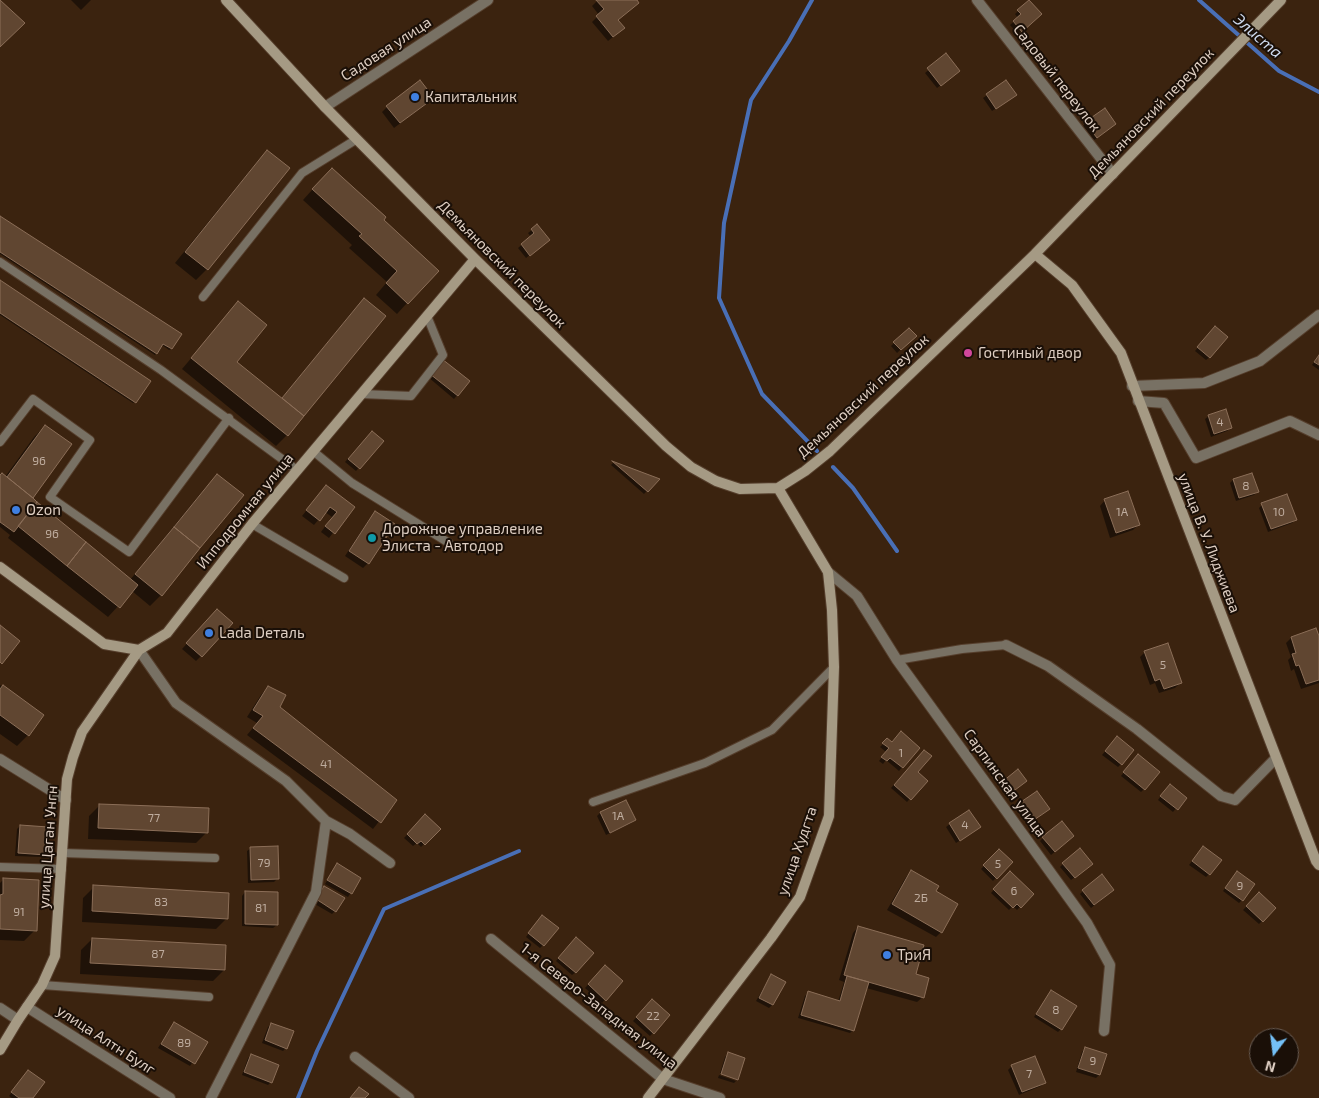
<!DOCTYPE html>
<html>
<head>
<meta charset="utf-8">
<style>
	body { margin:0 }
	#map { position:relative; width:1319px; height:1098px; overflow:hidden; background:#3b230f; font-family:"Exo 2",sans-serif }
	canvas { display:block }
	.north { position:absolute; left:1249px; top:1028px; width:50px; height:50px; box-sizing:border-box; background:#1a0f07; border:1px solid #685b52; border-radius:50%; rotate:195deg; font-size:14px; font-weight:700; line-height:20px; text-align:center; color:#decec2 }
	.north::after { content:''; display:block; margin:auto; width:18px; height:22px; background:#74c0f6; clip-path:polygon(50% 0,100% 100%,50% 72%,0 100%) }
</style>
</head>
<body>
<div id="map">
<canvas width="1319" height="1098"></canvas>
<div class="north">N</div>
</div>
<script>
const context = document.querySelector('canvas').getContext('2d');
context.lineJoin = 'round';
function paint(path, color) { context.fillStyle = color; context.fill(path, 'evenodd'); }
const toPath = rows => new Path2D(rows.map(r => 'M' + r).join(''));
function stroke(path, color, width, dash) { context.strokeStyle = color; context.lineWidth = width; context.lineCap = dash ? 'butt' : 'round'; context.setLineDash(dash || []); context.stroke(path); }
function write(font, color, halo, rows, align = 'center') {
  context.font = font + ' "Exo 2",sans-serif'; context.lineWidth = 4; context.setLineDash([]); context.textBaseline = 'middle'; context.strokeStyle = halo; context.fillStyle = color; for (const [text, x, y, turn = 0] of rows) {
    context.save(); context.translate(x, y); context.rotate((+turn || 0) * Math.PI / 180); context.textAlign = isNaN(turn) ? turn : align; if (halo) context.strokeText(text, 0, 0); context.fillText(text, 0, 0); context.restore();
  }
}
paint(toPath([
	[71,0,91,0,81,10],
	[598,0,636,0,617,21,618,33,608,41,592,22,599,15,592,6],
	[1029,1,1037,17,1018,34,1010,25,1018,18,1015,14],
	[946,55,955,74,937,88,925,73],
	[1006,82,1012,98,992,111,983,98],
	[427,103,394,128,382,112,387,107],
	[1086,123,1115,124,1093,141,1083,126],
	[267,152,289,169,207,269,196,280,175,263,257,162],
	[321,180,382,220,407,303,397,314,376,295,387,282,349,248,352,245,303,200],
	[0,217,180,334,171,349,169,350,162,345,155,355,0,254],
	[537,226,545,243,526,258,518,248,531,237,528,233],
	[0,282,149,381,135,402,133,403,0,315],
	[364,300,384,316,287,435,276,446,182,369,238,303,235,362,281,399,353,311],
	[909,329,915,336,897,353,891,346],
	[1212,331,1210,357,1206,360,1195,351],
	[1319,355,1319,370,1312,365],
	[439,363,468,382,454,399,428,377],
	[1209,416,1230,428,1227,431,1211,437,1205,419],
	[45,426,70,445,32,498,130,580,206,487,217,476,161,595,150,606,132,591,108,617,8,538,10,535,0,527,0,477,5,477,34,437],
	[368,436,382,441,356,471,345,462],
	[613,463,658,479,644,494,611,465],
	[1252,474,1257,492,1254,495,1236,501,1230,483,1233,480],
	[321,492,353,507,329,538,321,532,332,517,325,512,314,525,302,516],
	[1105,500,1138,525,1133,530,1110,538,1100,506],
	[1262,505,1295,520,1292,523,1268,532,1259,508],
	[375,513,368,563,363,568,345,556,370,518],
	[212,616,201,656,196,661,182,649],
	[1316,630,1319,640,1319,683,1301,689,1294,669,1291,671,1288,660,1291,657,1286,643,1291,638],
	[1145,652,1181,682,1175,688,1159,693,1155,683,1150,685,1140,657],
	[0,685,43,715,28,735,17,746,0,734],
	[268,687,278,708,396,800,373,829,247,735,257,723,247,717,261,695],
	[887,740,892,743,919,748,899,771,886,760,883,764,879,761,886,752,880,747],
	[1114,741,1121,764,1118,767,1102,755],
	[924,752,916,772,926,781,907,802,891,788],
	[1135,759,1144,789,1141,792,1121,776],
	[1018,771,1022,784,1007,795,999,786],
	[1166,789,1185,798,1173,812,1158,800],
	[625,801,634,820,631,823,606,835,597,816,600,813],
	[100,805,207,832,196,843,88,839,89,816],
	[1019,805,1045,812,1027,824,1016,809],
	[425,816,439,829,421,847,417,843,413,846,404,838],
	[950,824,976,830,956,843,946,827],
	[20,826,45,854,41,857,15,856,17,829],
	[1043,838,1070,839,1051,855,1040,841],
	[251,848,277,879,274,882,248,883,247,851],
	[999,851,1011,862,993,881,981,869],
	[1200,851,1209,874,1206,877,1189,865],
	[1063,864,1088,867,1071,880,1060,867],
	[337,865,360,878,348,897,325,884],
	[911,872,934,892,941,932,936,937,887,910,906,877],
	[1010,873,1032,894,1017,910,1013,906,1009,910,991,893],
	[1237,873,1242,900,1239,903,1223,891],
	[4,879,35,930,24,941,0,940,0,883],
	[94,887,227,918,216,929,82,922,83,898],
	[324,887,335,911,332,914,313,903],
	[1083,891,1110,893,1091,908,1080,894],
	[245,892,277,925,273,928,242,926,242,896],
	[1259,893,1275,908,1259,924,1243,910],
	[539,920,543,945,540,948,526,937],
	[858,927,914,975,923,997,917,1002,866,988,853,1030,850,1033,798,1018,805,996,808,993,838,1002,844,982,839,980,853,933],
	[92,939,224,970,213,981,80,974,81,950],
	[573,942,576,972,572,975,556,961],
	[605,967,621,982,602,1003,585,988],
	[771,975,772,1005,769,1008,756,1001],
	[1051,992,1061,1029,1058,1032,1034,1017],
	[652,1001,669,1016,650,1036,633,1021],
	[174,1023,206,1042,190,1066,158,1048],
	[271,1024,286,1048,283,1051,262,1043,268,1027],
	[1086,1048,1106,1055,1099,1075,1096,1078,1076,1072,1082,1052],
	[728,1054,744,1059,737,1080,720,1073,725,1057],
	[251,1055,271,1082,268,1085,242,1075,248,1058],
	[1012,1066,1045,1082,1041,1086,1019,1095,1008,1070],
	[25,1075,31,1098,12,1098,9,1096],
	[719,1075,736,1081,734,1083,718,1078]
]), '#0007');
stroke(toPath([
	[812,0,789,41,751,100,724,223,719,298,762,394,817,451],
	[1199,0,1279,71,1319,92],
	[833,467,853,488,897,551],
	[298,1098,317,1051,384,909,519,851]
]), '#496fb6', 4);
const building = toPath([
	[0,0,25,23,0,47,0,0],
	[596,0,637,0,639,3,618,20,625,28,613,37,596,16,604,9,596,0],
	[1029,0,1042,14,1022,32,1013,21,1021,14,1017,10,1029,0],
	[946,53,960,71,941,86,927,68,946,53],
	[420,80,434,98,400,123,386,106,420,80],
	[1006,80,1017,95,996,109,986,94,1006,80],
	[1105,108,1116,124,1097,138,1085,122,1105,108],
	[267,150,290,168,208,270,185,252,267,150],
	[332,168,386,217,384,220,439,271,408,304,386,283,397,271,359,236,362,234,312,189,332,168],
	[0,216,182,334,172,349,163,344,157,354,0,252,0,216],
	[537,224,550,240,530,256,521,244,534,233,531,229,537,224],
	[0,280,151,381,136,403,0,313,0,280],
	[364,298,386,316,304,416,282,398,364,298],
	[238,301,267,325,237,362,304,416,288,436,191,358,238,301],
	[1215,326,1228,337,1210,358,1197,347,1215,326],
	[909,328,917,336,901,350,893,342,909,328],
	[1319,355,1319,365,1314,362,1319,355],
	[442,359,470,381,458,396,430,374,442,359],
	[1226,409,1232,428,1214,434,1208,415,1226,409],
	[45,425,72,444,33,498,7,477,45,425],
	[372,431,384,441,360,469,348,459,372,431],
	[612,461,660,479,648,492,612,461],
	[2,473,33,498,37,502,14,532,0,522,0,475,2,473],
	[1252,473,1259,492,1239,498,1233,479,1252,473],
	[217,474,244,495,200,548,174,527,217,474],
	[326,485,355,507,335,534,325,526,337,512,330,507,320,521,306,510,326,485],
	[1128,491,1140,525,1116,533,1104,499,1128,491],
	[1287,494,1297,520,1271,529,1261,503,1287,494],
	[37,502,86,542,67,566,18,526,37,502],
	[375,511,395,524,369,564,349,551,375,511],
	[174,527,200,548,162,596,135,574,174,527],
	[86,542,138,585,120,608,67,566,86,542],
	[217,609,233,623,202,657,186,643,217,609],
	[0,625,20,641,2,664,0,662,0,625],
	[1316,628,1319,636,1319,680,1306,684,1299,665,1296,666,1292,654,1296,653,1291,637,1316,628],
	[1168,643,1182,683,1164,689,1160,679,1155,681,1144,651,1168,643],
	[3,685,44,715,29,736,0,715,0,689,3,685],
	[268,686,286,695,280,707,397,800,381,823,253,728,263,716,253,710,268,686],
	[901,731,920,748,903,768,890,758,887,761,881,757,889,748,882,743,887,738,892,742,901,731],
	[1117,736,1134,750,1122,765,1105,751,1117,736],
	[924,750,932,756,918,772,928,781,911,800,894,785,924,750],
	[1138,754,1160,772,1145,790,1123,772,1138,754],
	[1018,769,1027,781,1011,793,1002,782,1018,769],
	[1170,784,1187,798,1178,810,1160,796,1170,784],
	[1037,791,1050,809,1031,822,1018,804,1037,791],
	[626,800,636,820,610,833,600,812,626,800],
	[99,804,209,808,208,833,98,828,99,804],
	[969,810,981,827,960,841,949,823,969,810],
	[425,814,441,829,425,845,421,841,417,844,407,834,425,814],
	[1062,821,1074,836,1055,852,1042,837,1062,821],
	[20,825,48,827,46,855,18,853,20,825],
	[278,846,279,879,251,880,250,847,278,846],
	[1203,846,1222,860,1210,875,1192,861,1203,846],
	[1080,848,1093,864,1075,878,1062,863,1080,848],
	[999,849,1013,862,997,879,983,865,999,849],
	[337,863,361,878,352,894,327,880,337,863],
	[911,870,939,886,936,891,958,904,942,933,892,904,911,870],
	[1010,871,1034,894,1021,908,1017,904,1013,908,993,889,1010,871],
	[1237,871,1255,884,1243,901,1225,888,1237,871],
	[1102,874,1114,890,1094,905,1082,890,1102,874],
	[3,878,39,880,37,931,0,929,0,895,3,894,3,878],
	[93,885,229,893,228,919,92,911,93,885],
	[324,886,345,898,336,912,316,899,324,886],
	[245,891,278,892,278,925,245,924,245,891],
	[1259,892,1276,908,1263,922,1246,906,1259,892],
	[542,915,559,928,544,946,528,933,542,915],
	[858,926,924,945,916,974,929,978,924,998,844,975,858,926],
	[576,937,594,953,576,973,558,958,576,937],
	[92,938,226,945,225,970,90,963,92,938],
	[605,965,623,981,606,1001,588,984,605,965],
	[771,974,786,982,773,1005,759,998,771,974],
	[847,976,869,982,854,1031,801,1015,808,991,840,1001,847,976],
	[1051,990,1077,1006,1062,1030,1036,1014,1051,990],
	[652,999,670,1015,654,1034,636,1017,652,999],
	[174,1022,208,1042,195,1064,161,1044,174,1022],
	[271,1023,294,1031,287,1049,265,1040,271,1023],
	[1085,1047,1107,1054,1100,1075,1078,1068,1085,1047],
	[728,1052,745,1058,738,1080,721,1074,728,1052],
	[251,1054,279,1065,272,1083,244,1072,251,1054],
	[1035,1056,1046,1083,1022,1092,1011,1065,1035,1056],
	[28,1070,45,1082,33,1098,19,1098,11,1092,28,1070],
	[359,1087,369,1094,365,1098,350,1098,359,1087]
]);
paint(building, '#604631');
stroke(building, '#8b6e58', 1);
const lane = toPath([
	[0,262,161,370,297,470],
	[203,297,302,173,357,139],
	[361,394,411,396,443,355,427,316],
	[0,442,33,399,90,440,50,497,129,552,229,418],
	[313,451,352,483,449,543],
	[252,524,344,578],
	[897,660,962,649,1006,645],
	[593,802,705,763,772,730,834,667],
	[63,853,215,858],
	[0,867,62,869],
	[42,985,209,997]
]);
const street = toPath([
	[977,0,1113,174],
	[325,107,488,0],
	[1132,386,1204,383,1260,361,1319,315],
	[1138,401,1164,403,1196,458,1290,421,1319,435],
	[828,572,857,596,897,660,1087,923,1110,965,1104,1031],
	[1006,645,1048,666,1137,729,1221,796,1235,800,1276,758],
	[139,650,176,703,286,781,326,821,316,892,211,1098],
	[0,759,66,800],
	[326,821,350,834,390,863],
	[491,939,663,1079,720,1098],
	[27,1007,170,1098],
	[0,1008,18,1020],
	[355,1057,409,1098]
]);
const secondary = toPath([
	[226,0,325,107,475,259,666,446,691,467,716,481,740,489,778,488,805,471,830,451,1035,254,1281,0],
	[1035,254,1072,285,1121,353,1316,861,1319,865],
	[0,567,104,644,139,650,167,633,252,524,475,259],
	[0,1050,18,1020,42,985,55,956,67,779,73,757,82,732,139,650],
	[648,1098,771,938,800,897,829,816,834,667,832,610,828,572,778,488]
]);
stroke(lane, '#553e2c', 10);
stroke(street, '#553e2c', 12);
stroke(secondary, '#553e2c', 12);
stroke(lane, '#787164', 8);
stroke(street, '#787164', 10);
stroke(secondary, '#a59a84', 10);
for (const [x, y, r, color] of [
	[415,97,5,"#3f7fe0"],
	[968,353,5,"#d1479c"],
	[16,510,5,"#3f7fe0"],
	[372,538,5,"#0f9aa8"],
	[209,633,5,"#3f7fe0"],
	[887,955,5,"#3f7fe0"]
]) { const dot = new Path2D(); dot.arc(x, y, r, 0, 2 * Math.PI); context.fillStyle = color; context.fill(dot); stroke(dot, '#1a0f07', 2); }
write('12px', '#beac9e', null, [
	["4",1220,422],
	["96",39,461],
	["8",1246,486],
	["1А",1122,512],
	["10",1279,512],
	["96",52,534],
	["5",1163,665],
	["1",901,753],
	["41",326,764],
	["1А",618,816],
	["77",154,818],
	["4",965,825],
	["79",264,863],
	["5",998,864],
	["9",1240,886],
	["6",1014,891],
	["2Б",921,898],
	["83",161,902],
	["81",261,908],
	["91",19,912],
	["87",158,954],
	["8",1056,1010],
	["22",653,1016],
	["89",184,1043],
	["9",1093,1061],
	["7",1029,1074]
]);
write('15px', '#decec2', '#1a0f07', [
	["Садовая улица",386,49,-33],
	["Садовый переулок",1057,78,52],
	["Демьяновский переулок",1151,113,-46],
	["Демьяновский переулок",502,264,45],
	["Демьяновский переулок",863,396,-43],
	["Ипподромная улица",245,511,-51],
	["улица В. У. Лиджиева",1209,543,69],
	["Сарпинская улица",1005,783,54],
	["улица Цаган Унгн",48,847,-86],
	["улица Худгта",797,851,-71],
	["1-я Северо-Западная улица",599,1006,38],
	["улица Алтн Булг",106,1040,33]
]);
write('15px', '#decec2', '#1a0f07', [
	["Капитальник",425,97],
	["Гостиный двор",978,353],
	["Ozon",26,510],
	["Дорожное управление",382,529],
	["Элиста - Автодор",382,546],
	["Lada Dеталь",219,633],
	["ТриЯ",897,955]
], 'left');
write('italic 16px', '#cdd8ec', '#1a0f07', [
	["Элиста",1258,36,41]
]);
</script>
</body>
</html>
